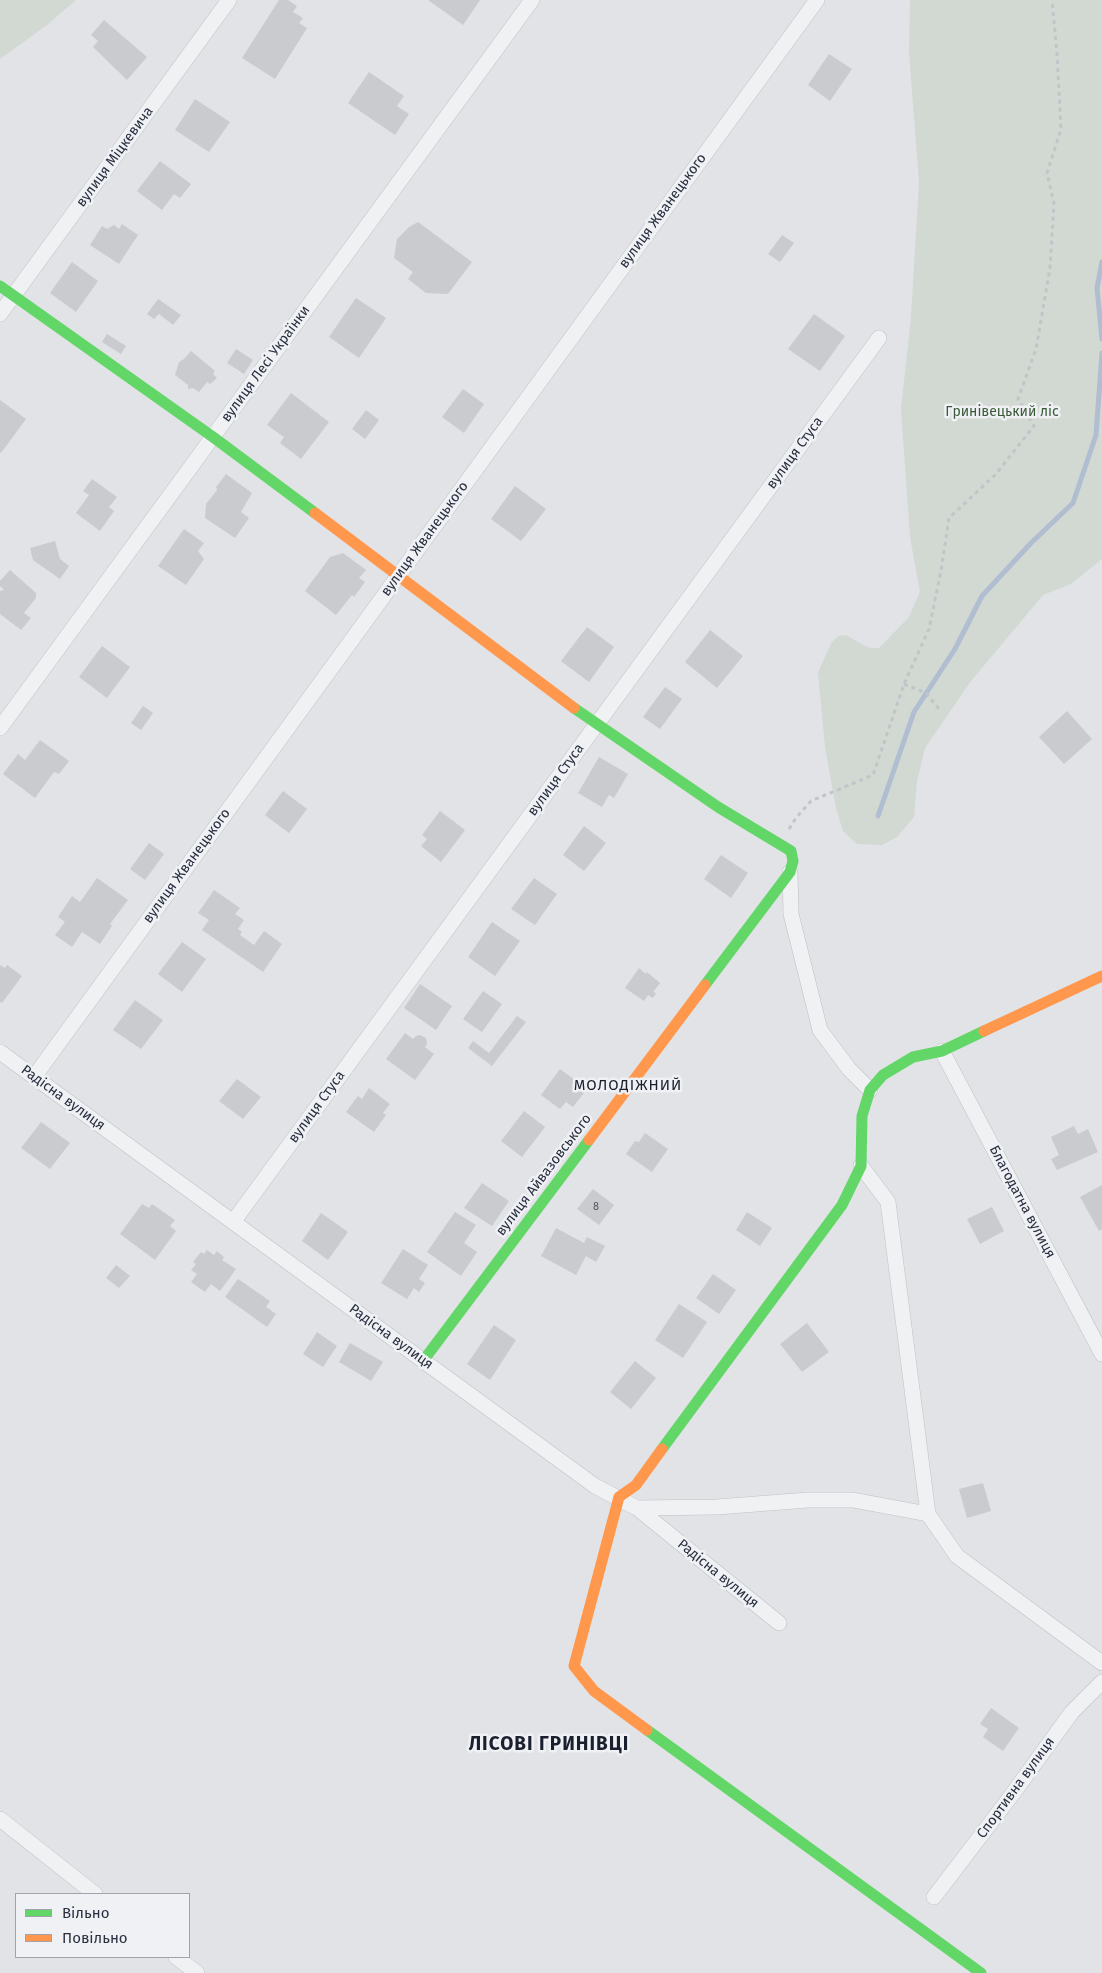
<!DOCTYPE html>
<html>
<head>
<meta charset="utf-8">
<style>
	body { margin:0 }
	#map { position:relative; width:1102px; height:1973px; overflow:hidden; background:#e1e3e6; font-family:"Fira Sans",sans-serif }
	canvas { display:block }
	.legend { position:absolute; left:15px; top:1893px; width:175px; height:65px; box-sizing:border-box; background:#eff1f5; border:1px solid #a0a3ac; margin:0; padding:6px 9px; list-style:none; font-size:15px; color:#292f3e }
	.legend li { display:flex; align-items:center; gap:10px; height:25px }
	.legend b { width:25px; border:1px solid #a0a3ac }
</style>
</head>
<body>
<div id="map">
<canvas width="1102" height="1973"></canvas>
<ul class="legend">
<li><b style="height:6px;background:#63d668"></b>Вільно</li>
<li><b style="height:6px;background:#ff974d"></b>Повільно</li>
</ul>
</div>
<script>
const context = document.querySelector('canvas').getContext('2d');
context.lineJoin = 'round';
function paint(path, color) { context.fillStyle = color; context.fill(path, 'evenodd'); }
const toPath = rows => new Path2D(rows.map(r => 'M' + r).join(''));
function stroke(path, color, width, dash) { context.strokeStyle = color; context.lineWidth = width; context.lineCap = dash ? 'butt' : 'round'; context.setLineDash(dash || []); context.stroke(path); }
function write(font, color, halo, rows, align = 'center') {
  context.font = font + ' "Fira Sans",sans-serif'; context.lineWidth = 5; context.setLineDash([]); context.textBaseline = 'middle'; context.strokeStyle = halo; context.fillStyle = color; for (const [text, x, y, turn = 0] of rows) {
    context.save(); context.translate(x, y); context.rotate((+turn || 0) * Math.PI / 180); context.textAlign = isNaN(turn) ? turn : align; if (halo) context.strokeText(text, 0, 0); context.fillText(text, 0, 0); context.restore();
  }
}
paint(toPath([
	[0,0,76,0,47,25,0,59],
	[910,0,1102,0,1102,559,1071,584,1043,595,971,681,925,748,917,781,914,817,897,837,882,845,857,844,843,831,836,808,825,747,818,672,832,642,838,636,846,635,863,645,871,648,879,648,909,617,920,592,910,537,901,409,911,317,919,182,909,52]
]), '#d1d9d2');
stroke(toPath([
	[1102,262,1097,288,1102,339],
	[878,816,914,712,955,649,982,596,1031,543,1073,503,1096,435,1102,353]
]), '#b1bdd0', 5);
paint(toPath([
	[279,0,288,0,297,6,293,12,303,18,299,23,307,28,275,79,242,58],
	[428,0,480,0,463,25],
	[104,20,147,57,127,80,93,47,98,41,91,35],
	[829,54,852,69,830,101,808,85],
	[369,72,404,96,397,106,409,114,395,135,348,103],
	[195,99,230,122,209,152,175,130],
	[160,161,191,184,180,198,174,194,162,210,137,191],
	[418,222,472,262,448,294,426,293,408,279,413,272,394,258,397,239,409,227],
	[122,224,138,235,119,264,90,245,102,226,107,229,114,225,119,229],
	[782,235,794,243,780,262,768,254],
	[72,262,98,281,76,312,50,293],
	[356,298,386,318,359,358,329,337],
	[158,299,181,315,173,325,159,314,154,319,147,314],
	[814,314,845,336,820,371,788,349],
	[107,334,126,346,121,354,102,342],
	[236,349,253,360,244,374,227,363],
	[191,351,215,371,213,374,217,378,210,384,207,382,199,392,193,388,188,389,188,385,175,375,179,362,184,359],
	[463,389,484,404,464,433,442,417],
	[291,393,329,422,301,459,280,443,284,437,267,425],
	[0,400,26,419,1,453,0,452],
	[366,410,379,420,365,439,352,429],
	[226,474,252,493,241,512,249,518,235,538,205,518,206,504,217,490,216,487],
	[92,479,117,497,109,507,114,511,100,531,76,513,89,495,83,491],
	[515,486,546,509,521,541,491,519],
	[184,529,204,543,198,551,204,559,186,585,158,566],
	[55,541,60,559,69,566,60,579,33,560,30,548],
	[343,553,366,570,359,578,365,582,354,597,352,595,336,615,305,591,330,557],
	[10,570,36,593,36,598,24,613,31,618,21,630,0,614,0,591,4,590,0,586,0,581],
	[587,627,614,647,589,682,561,661],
	[710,630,743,656,717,688,685,662],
	[102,646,130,667,107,698,79,677],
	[665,687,682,699,660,729,643,717],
	[143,706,153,713,141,730,131,723],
	[1067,711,1092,739,1064,764,1039,737],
	[40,740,69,761,59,774,54,772,35,798,3,774,18,754,25,760],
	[599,757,628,774,614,798,609,795,602,807,578,793],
	[283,791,307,809,289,833,265,815],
	[440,811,465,830,441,862,421,846,427,839,422,835],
	[584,826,606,843,584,871,563,855],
	[149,843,164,854,145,880,130,869],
	[721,855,748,873,731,898,704,879],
	[97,878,128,900,110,924,112,926,100,944,82,932,72,947,55,935,65,922,58,917,72,896,80,902],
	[534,878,557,894,535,925,511,909],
	[214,890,240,908,235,914,244,920,238,929,242,932,240,935,254,945,264,931,282,944,263,972,202,930,209,920,198,913],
	[492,922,520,941,495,976,468,957],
	[182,942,206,959,182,992,158,974],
	[0,965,5,968,7,965,22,976,2,1003,0,1002],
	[639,968,646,974,647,972,660,983,653,992,656,993,653,998,648,995,644,1001,625,988],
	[420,984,452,1006,436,1030,404,1008],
	[483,991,502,1004,482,1032,463,1019],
	[135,1000,163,1020,141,1049,113,1030],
	[517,1016,526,1022,492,1066,468,1048,473,1041,489,1053],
	[405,1033,413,1039,416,1036,420,1035,426,1038,427,1044,425,1047,434,1054,415,1080,386,1059],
	[560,1069,587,1089,573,1107,566,1102,560,1109,541,1095],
	[237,1079,261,1097,243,1119,219,1101],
	[369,1088,390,1104,383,1113,386,1115,374,1132,346,1112,358,1096,362,1099],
	[524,1111,545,1127,522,1157,501,1141],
	[41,1122,70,1143,50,1169,21,1148],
	[1074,1126,1078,1134,1088,1129,1098,1152,1057,1170,1051,1159,1059,1155,1051,1137],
	[645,1133,668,1149,652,1172,626,1154,635,1141,639,1142],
	[482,1183,509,1201,492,1226,464,1208],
	[1102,1185,1102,1229,1099,1231,1080,1197],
	[593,1189,614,1205,599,1225,577,1209],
	[142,1204,149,1208,152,1204,175,1220,170,1226,176,1231,155,1260,120,1234],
	[992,1207,1004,1231,980,1244,967,1219],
	[455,1212,476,1225,464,1243,477,1252,461,1276,427,1252],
	[747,1212,772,1228,760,1246,736,1230],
	[321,1213,348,1232,328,1260,302,1241],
	[556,1228,584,1243,587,1237,605,1246,596,1262,586,1256,576,1275,541,1256],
	[403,1249,428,1265,419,1279,425,1283,419,1292,414,1288,407,1299,381,1283],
	[207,1250,214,1255,217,1251,224,1257,222,1260,236,1269,220,1291,211,1284,205,1292,191,1282,197,1274,191,1270,196,1264,193,1262,201,1252,204,1254],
	[116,1265,130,1276,119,1288,106,1278],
	[713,1274,736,1290,719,1314,696,1298],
	[238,1279,270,1301,266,1307,276,1314,267,1327,225,1297],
	[679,1304,707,1322,683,1358,655,1340],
	[807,1323,829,1352,802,1372,780,1344],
	[494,1325,516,1340,490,1380,467,1364],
	[317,1332,337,1346,323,1367,303,1354],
	[350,1343,383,1362,371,1381,339,1362],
	[635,1361,656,1378,631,1409,610,1392],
	[983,1483,991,1511,967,1518,959,1489],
	[991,1708,1019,1728,1003,1751,983,1737,988,1729,980,1724]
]), '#c9cbce');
const street = toPath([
	[0,314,229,0],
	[0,728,532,0],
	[790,872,791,914,820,1030,849,1069,870,1090],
	[942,1051,1102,1354],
	[0,1052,595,1486,637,1508,779,1623],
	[34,1077,817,0],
	[861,1166,888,1202,928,1514,957,1556,1102,1663],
	[233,1222,879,338],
	[637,1508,717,1507,808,1500,853,1500,928,1514],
	[0,1819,95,1894],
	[934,1897,1011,1796,1072,1712,1102,1682],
	[176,1957,197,1973]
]);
stroke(street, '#bfc1c4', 16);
stroke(toPath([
	[904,684,926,693,939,709],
	[789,829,796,818,811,801,873,775,904,684,929,629,941,571,949,518,995,475,1034,426,1018,399,1036,349,1050,268,1054,203,1047,173,1061,129,1057,53,1052,0]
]), '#c3c4c9', 3, [4, 4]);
stroke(street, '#f0f1f3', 15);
stroke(toPath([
	[0,286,213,437,315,513],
	[574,708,718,807,791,851,793,861,790,872,705,985],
	[423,1361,589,1140],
	[662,1449,842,1205,861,1166,862,1116,870,1090,883,1075,913,1057,942,1051,984,1031],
	[647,1730,981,1973]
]), '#63d668', 11);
stroke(toPath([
	[315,513,574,708],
	[984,1031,1102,976],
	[589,1140,705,985],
	[647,1730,594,1691,574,1666,619,1497,636,1485,662,1449]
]), '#ff974d', 11);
write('11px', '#525763', null, [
	["8",596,1207]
]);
write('14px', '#292f3e', '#eff1f5', [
	["вулиця Міцкевича",115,157,-54],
	["вулиця Жванецького",663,211,-54],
	["вулиця Лесі Українки",266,364,-54],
	["вулиця Стуса",795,453,-54],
	["вулиця Жванецького",425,539,-54],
	["вулиця Стуса",556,780,-54],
	["вулиця Жванецького",187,866,-54],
	["Радісна вулиця",63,1098,36],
	["вулиця Стуса",317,1107,-54],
	["вулиця Айвазовського",544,1175,-53],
	["Благодатна вулиця",1022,1202,62],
	["Радісна вулиця",391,1337,36],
	["Радісна вулиця",718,1574,39],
	["Спортивна вулиця",1016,1788,-54]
]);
write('14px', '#3a5937', '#eff1f5', [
	["Гринівецький ліс",1002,412]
]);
context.letterSpacing = '1px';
write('15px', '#1b202f', '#eff1f5', [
	["МОЛОДІЖНИЙ",628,1086]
]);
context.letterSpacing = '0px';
context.letterSpacing = '1px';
write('bold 19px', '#1b202f', '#eff1f5', [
	["ЛІСОВІ ГРИНІВЦІ",549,1745]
]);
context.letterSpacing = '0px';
</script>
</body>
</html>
